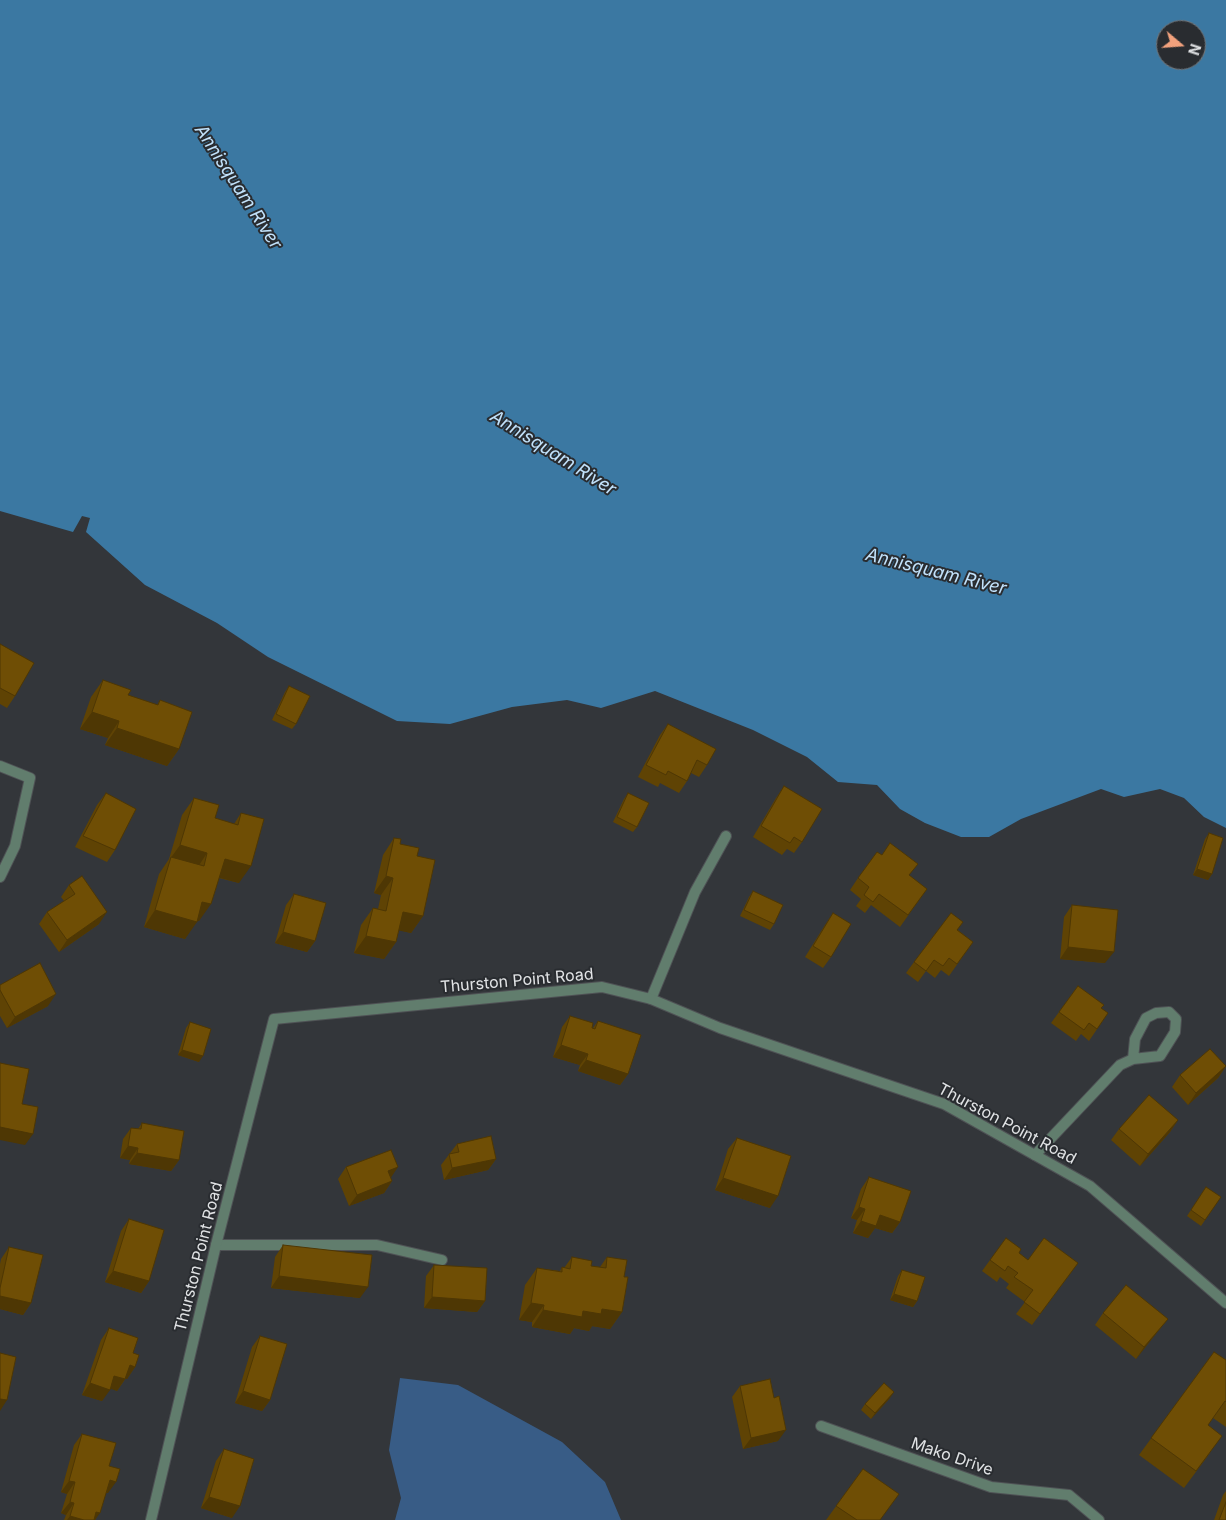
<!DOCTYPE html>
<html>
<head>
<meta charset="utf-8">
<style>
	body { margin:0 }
	#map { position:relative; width:1226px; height:1520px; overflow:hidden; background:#33363a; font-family:Inter,sans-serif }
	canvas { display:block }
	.north { position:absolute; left:1156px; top:20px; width:50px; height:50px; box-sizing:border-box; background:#292c30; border:1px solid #737578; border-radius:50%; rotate:108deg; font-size:14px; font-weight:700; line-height:20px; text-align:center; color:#e1e3e5 }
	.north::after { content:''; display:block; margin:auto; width:18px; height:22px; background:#f1a17d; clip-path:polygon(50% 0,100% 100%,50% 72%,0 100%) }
</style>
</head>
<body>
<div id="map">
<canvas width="1226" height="1520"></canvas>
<div class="north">N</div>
</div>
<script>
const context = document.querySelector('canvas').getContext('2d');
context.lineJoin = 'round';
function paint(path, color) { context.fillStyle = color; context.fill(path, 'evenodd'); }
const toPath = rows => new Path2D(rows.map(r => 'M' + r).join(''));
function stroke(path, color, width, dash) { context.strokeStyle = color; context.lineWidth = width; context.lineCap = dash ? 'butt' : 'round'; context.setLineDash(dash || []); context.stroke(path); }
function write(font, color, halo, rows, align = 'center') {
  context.font = font + ' Inter,sans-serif'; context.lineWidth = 4; context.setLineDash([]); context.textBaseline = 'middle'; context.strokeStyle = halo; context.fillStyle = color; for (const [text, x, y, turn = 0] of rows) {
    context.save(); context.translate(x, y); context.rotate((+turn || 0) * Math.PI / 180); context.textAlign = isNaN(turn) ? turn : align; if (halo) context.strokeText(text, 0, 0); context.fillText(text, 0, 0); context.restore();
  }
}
paint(toPath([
	[400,1378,458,1385,562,1442,605,1482,621,1520,395,1520,401,1498,389,1450]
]), '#385c86');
paint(toPath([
	[0,0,1226,0,1226,828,1204,817,1184,798,1160,789,1124,797,1101,789,1021,819,989,837,961,837,925,823,900,809,877,785,838,782,807,757,753,730,655,691,601,708,567,700,512,707,450,724,397,721,268,657,217,623,145,585,86,532,90,518,82,516,73,532,0,511],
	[1166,30,1196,30,1196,60,1166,60]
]), '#3b78a2');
const lane = toPath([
	[651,999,695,892,726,836],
	[1035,1155,1120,1065,1133,1059,1160,1056,1175,1032,1176,1019,1169,1012,1156,1013,1146,1018,1135,1039,1133,1059],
	[216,1245,377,1245,442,1260]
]);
const street = toPath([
	[0,766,30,778,15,846,0,877],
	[821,1426,991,1487,1069,1495,1099,1520],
	[151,1520,216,1245,274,1019,602,987,651,999,720,1028,944,1104,1090,1186,1226,1303]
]);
stroke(lane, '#4f5255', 12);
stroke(street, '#4f5255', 12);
stroke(lane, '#617d6d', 10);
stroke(street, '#617d6d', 10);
paint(toPath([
	[0,644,15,696,7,708,0,704],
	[103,680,128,695,157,705,160,700,179,749,167,766,105,745,108,738,80,729,91,697],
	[289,686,296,724,292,729,272,720,285,692],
	[668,724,707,765,699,777,691,773,687,781,679,793,660,783,658,787,638,777,660,735],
	[784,786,802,842,794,853,787,849,782,855,753,837,776,798],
	[106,793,115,850,107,862,75,847,97,805],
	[628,793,637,827,633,832,613,822,624,799],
	[194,798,215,818,234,824,241,813,239,883,219,878,199,921,197,920,185,939,144,927,159,874,169,859,182,815],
	[1209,833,1212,874,1208,880,1193,875,1205,839],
	[394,838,400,844,417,856,423,916,411,933,399,930,396,942,384,959,354,953,361,925,373,908,378,909,381,895,374,893,383,855],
	[910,876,927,889,900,927,871,905,865,913,856,906,861,899,850,890,858,878],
	[69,885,99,924,59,952,39,924,47,912,64,901,61,897],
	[753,891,774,924,770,930,740,916,749,897],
	[294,894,315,941,307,952,275,943,286,905],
	[1072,905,1105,963,1060,959,1064,917],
	[833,913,831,957,823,968,805,957,825,925],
	[958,930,973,942,949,976,941,970,935,978,926,971,918,982,906,973,914,962],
	[0,985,48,1006,7,1028,0,1016],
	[1078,986,1101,1008,1108,1013,1089,1041,1081,1034,1076,1041,1051,1023],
	[570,1016,593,1028,598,1021,628,1074,620,1085,578,1071,580,1065,553,1057,562,1027],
	[190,1022,199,1062,178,1055,186,1028],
	[1226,1066,1218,1078,1188,1105,1172,1087,1180,1075],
	[1178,1120,1170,1132,1140,1166,1111,1140,1119,1129],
	[142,1123,179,1160,171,1171,129,1164,130,1160,120,1158,123,1139,131,1128,138,1129],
	[737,1138,770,1208,715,1190,728,1149],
	[457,1144,496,1159,488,1170,444,1180,441,1165],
	[346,1167,392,1181,384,1193,349,1206,338,1179],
	[869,1177,900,1222,892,1233,875,1228,868,1238,853,1233,857,1220,851,1218,861,1189],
	[1206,1187,1221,1197,1201,1226,1187,1216],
	[129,1219,149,1281,141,1293,105,1282,121,1231],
	[283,1245,360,1298,271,1288,275,1257],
	[9,1247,31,1303,23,1315,0,1309,0,1264,1,1259],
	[1019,1253,1028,1260,1078,1263,1032,1325,1016,1314,1025,1302,1006,1288,1009,1284,1000,1277,997,1282,982,1271,990,1260],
	[572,1257,591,1266,600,1267,607,1257,624,1277,622,1312,610,1329,592,1326,589,1331,574,1328,570,1334,532,1327,532,1322,519,1320,525,1285,537,1268,560,1271,562,1267,564,1268],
	[434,1265,485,1301,477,1312,424,1308,426,1276],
	[902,1270,917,1301,913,1307,890,1300,898,1276],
	[1103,1313,1168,1319,1159,1330,1136,1359,1095,1325],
	[109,1328,133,1353,135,1367,127,1379,126,1378,117,1391,110,1388,102,1401,82,1395,101,1340],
	[260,1336,270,1400,262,1411,235,1403,252,1347],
	[1214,1352,1226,1360,1226,1427,1213,1418,1208,1425,1210,1453,1184,1488,1139,1455],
	[740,1386,778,1441,743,1449,732,1397],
	[890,1398,871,1419,861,1410,865,1404],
	[82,1434,109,1466,108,1493,106,1493,95,1520,64,1520,66,1515,61,1513,67,1494,61,1492,74,1445],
	[224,1449,232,1518,201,1508,216,1461],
	[863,1469,881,1520,826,1520],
	[1226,1491,1226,1520,1214,1520,1223,1495]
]), '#5f4304');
paint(toPath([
	[92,712,119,721,108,738,80,729],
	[117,728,179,749,167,766,105,745],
	[180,845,207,853,196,870,170,859],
	[225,859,251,866,239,883,213,876],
	[1197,869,1212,874,1208,880,1193,875],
	[386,876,393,878,381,895,374,893],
	[202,902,211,904,199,921,190,919],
	[155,910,197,922,185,939,144,927],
	[107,912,99,924,59,952,67,940],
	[403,912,423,916,411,933,392,929],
	[283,932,315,941,307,952,275,943],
	[366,936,396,942,384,959,354,953],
	[1068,947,1114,952,1105,963,1060,959],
	[56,994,48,1006,7,1028,15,1017],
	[561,1045,588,1054,580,1065,553,1057],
	[182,1050,203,1056,199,1062,178,1055],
	[586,1060,628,1074,620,1085,578,1071],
	[1226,1066,1218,1078,1188,1105,1196,1093],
	[1178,1120,1170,1132,1140,1166,1148,1154],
	[0,1127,33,1134,25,1145,0,1140],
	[128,1146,138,1148,130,1160,120,1158],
	[137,1153,179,1160,171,1171,129,1164],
	[496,1159,488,1170,444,1180,452,1168],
	[398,1167,390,1179,388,1171],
	[723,1178,778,1196,770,1208,715,1190],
	[392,1181,384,1193,349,1206,357,1195],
	[859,1207,865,1209,857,1220,851,1218],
	[880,1215,900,1222,892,1233,875,1228,868,1238,853,1233,861,1221],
	[113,1271,149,1281,141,1293,105,1282],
	[279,1276,368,1287,360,1298,271,1288],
	[894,1294,917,1301,913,1307,890,1300],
	[0,1296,31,1303,23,1315,0,1309],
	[432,1297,485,1301,477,1312,424,1308],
	[531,1303,544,1305,532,1322,519,1320],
	[602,1309,622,1312,610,1329,592,1326,589,1331,574,1328,570,1334,532,1327,543,1310],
	[1168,1319,1159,1330,1136,1359,1144,1347],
	[130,1365,135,1367,127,1379,122,1377],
	[114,1376,125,1379,117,1391,106,1387],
	[90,1383,110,1390,102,1401,82,1395],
	[243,1391,270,1400,262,1411,235,1403],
	[894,1392,890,1398,871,1419,875,1413],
	[0,1399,7,1400,0,1411],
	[786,1430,778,1441,743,1449,751,1438],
	[110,1480,116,1482,108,1493,102,1492],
	[69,1481,75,1482,67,1494,61,1492],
	[209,1497,240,1506,232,1518,201,1508],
	[70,1502,74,1503,66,1515,61,1513],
	[96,1512,100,1513,95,1520,91,1520],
	[70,1516,84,1520,67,1520]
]), '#4e3704');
const building = toPath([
	[0,644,34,663,15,696,0,688,0,644],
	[103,680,131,690,128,695,158,705,160,700,192,712,179,749,117,728,119,721,92,712,103,680],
	[289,686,310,696,296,724,276,714,289,686],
	[668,724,716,749,707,765,697,760,687,781,668,771,666,775,646,765,668,724],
	[784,786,822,809,802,842,794,837,790,843,761,826,784,786],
	[106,793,136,809,115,850,83,836,106,793],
	[628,793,649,803,637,827,617,817,628,793],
	[194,798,219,805,215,818,238,825,241,813,264,819,251,866,225,859,211,904,202,902,197,922,155,910,171,857,204,866,207,853,180,845,194,798],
	[1209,833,1223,838,1212,874,1197,869,1209,833],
	[394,838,401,839,400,844,419,848,417,856,435,860,423,916,403,912,396,942,366,936,373,908,386,911,393,878,386,876,394,838],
	[890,843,918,864,909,875,927,889,908,915,879,894,873,902,864,895,869,887,858,878,877,852,882,855,890,843],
	[82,876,107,912,67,940,47,912,75,894,69,885,82,876],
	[753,891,783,905,774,924,744,910,753,891],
	[294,894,326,903,315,941,283,932,294,894],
	[1072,905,1118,910,1114,952,1068,947,1072,905],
	[833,913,851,924,831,957,813,946,833,913],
	[951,913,963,922,957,930,973,942,957,964,949,958,943,966,934,960,926,971,914,962,951,913],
	[40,963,56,994,15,1017,0,990,0,985,40,963],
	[1078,986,1104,1005,1101,1008,1108,1013,1097,1029,1089,1023,1084,1030,1059,1012,1078,986],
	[570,1016,593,1023,592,1028,595,1029,598,1021,641,1035,628,1074,586,1060,588,1054,561,1045,570,1016],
	[190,1022,211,1029,203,1056,182,1050,190,1022],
	[1210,1049,1226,1066,1196,1093,1180,1075,1210,1049],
	[0,1063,29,1069,22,1104,38,1107,33,1134,0,1127,0,1063],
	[1149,1095,1178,1120,1148,1154,1119,1129,1149,1095],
	[142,1123,184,1131,179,1160,137,1153,138,1148,128,1146,131,1128,141,1129,142,1123],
	[491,1136,496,1159,452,1168,449,1154,459,1152,457,1144,491,1136],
	[737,1138,791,1156,778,1196,723,1178,737,1138],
	[391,1150,398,1167,388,1171,392,1181,357,1195,346,1167,391,1150],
	[869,1177,911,1191,900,1222,880,1215,876,1226,861,1221,865,1209,859,1207,869,1177],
	[1206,1187,1221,1197,1205,1220,1191,1210,1206,1187],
	[129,1219,164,1230,149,1281,113,1271,129,1219],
	[1006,1238,1021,1249,1019,1253,1028,1260,1044,1238,1078,1263,1040,1314,1024,1302,1033,1290,1014,1277,1018,1273,1008,1266,1005,1271,990,1260,1006,1238],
	[283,1245,372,1255,368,1287,279,1276,283,1245],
	[9,1247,43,1255,31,1303,0,1296,0,1288,9,1247],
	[572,1257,592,1261,591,1266,606,1268,607,1257,627,1260,624,1277,628,1277,622,1312,602,1309,601,1314,583,1311,582,1317,543,1310,544,1305,531,1303,537,1268,562,1272,562,1267,570,1269,572,1257],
	[434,1265,487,1268,485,1301,432,1297,434,1265],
	[902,1270,925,1277,917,1301,894,1294,902,1270],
	[1126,1285,1168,1319,1144,1347,1103,1313,1126,1285],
	[109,1328,138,1338,133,1353,139,1355,135,1367,130,1365,125,1379,114,1376,110,1390,90,1383,109,1328],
	[260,1336,287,1344,270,1400,243,1391,260,1336],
	[1214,1352,1226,1360,1226,1402,1225,1401,1208,1425,1222,1436,1196,1471,1151,1438,1214,1352],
	[0,1353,16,1357,7,1400,0,1399,0,1353],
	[770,1379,774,1398,779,1396,786,1430,751,1438,740,1386,770,1379],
	[884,1383,894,1392,875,1413,865,1404,884,1383],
	[82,1434,116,1443,109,1466,120,1469,116,1482,110,1480,100,1513,96,1512,94,1520,84,1520,70,1516,74,1503,70,1502,75,1482,69,1481,82,1434],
	[224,1449,254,1459,240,1506,209,1497,224,1449],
	[863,1469,899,1494,880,1520,857,1520,836,1506,863,1469],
	[1226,1502,1226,1520,1219,1520,1226,1502]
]);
paint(building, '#6f4e05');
stroke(building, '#4e3704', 1);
write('16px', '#e1e3e5', '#292c30', [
	["Thurston Point Road",517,981,-5],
	["Thurston Point Road",1007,1124,28],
	["Thurston Point Road",199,1257,-76],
	["Mako Drive",952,1457,19]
]);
write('italic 18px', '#c2e2fb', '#292c30', [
	["Annisquam River",238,187,57],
	["Annisquam River",553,453,32],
	["Annisquam River",936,572,14]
]);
</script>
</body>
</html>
